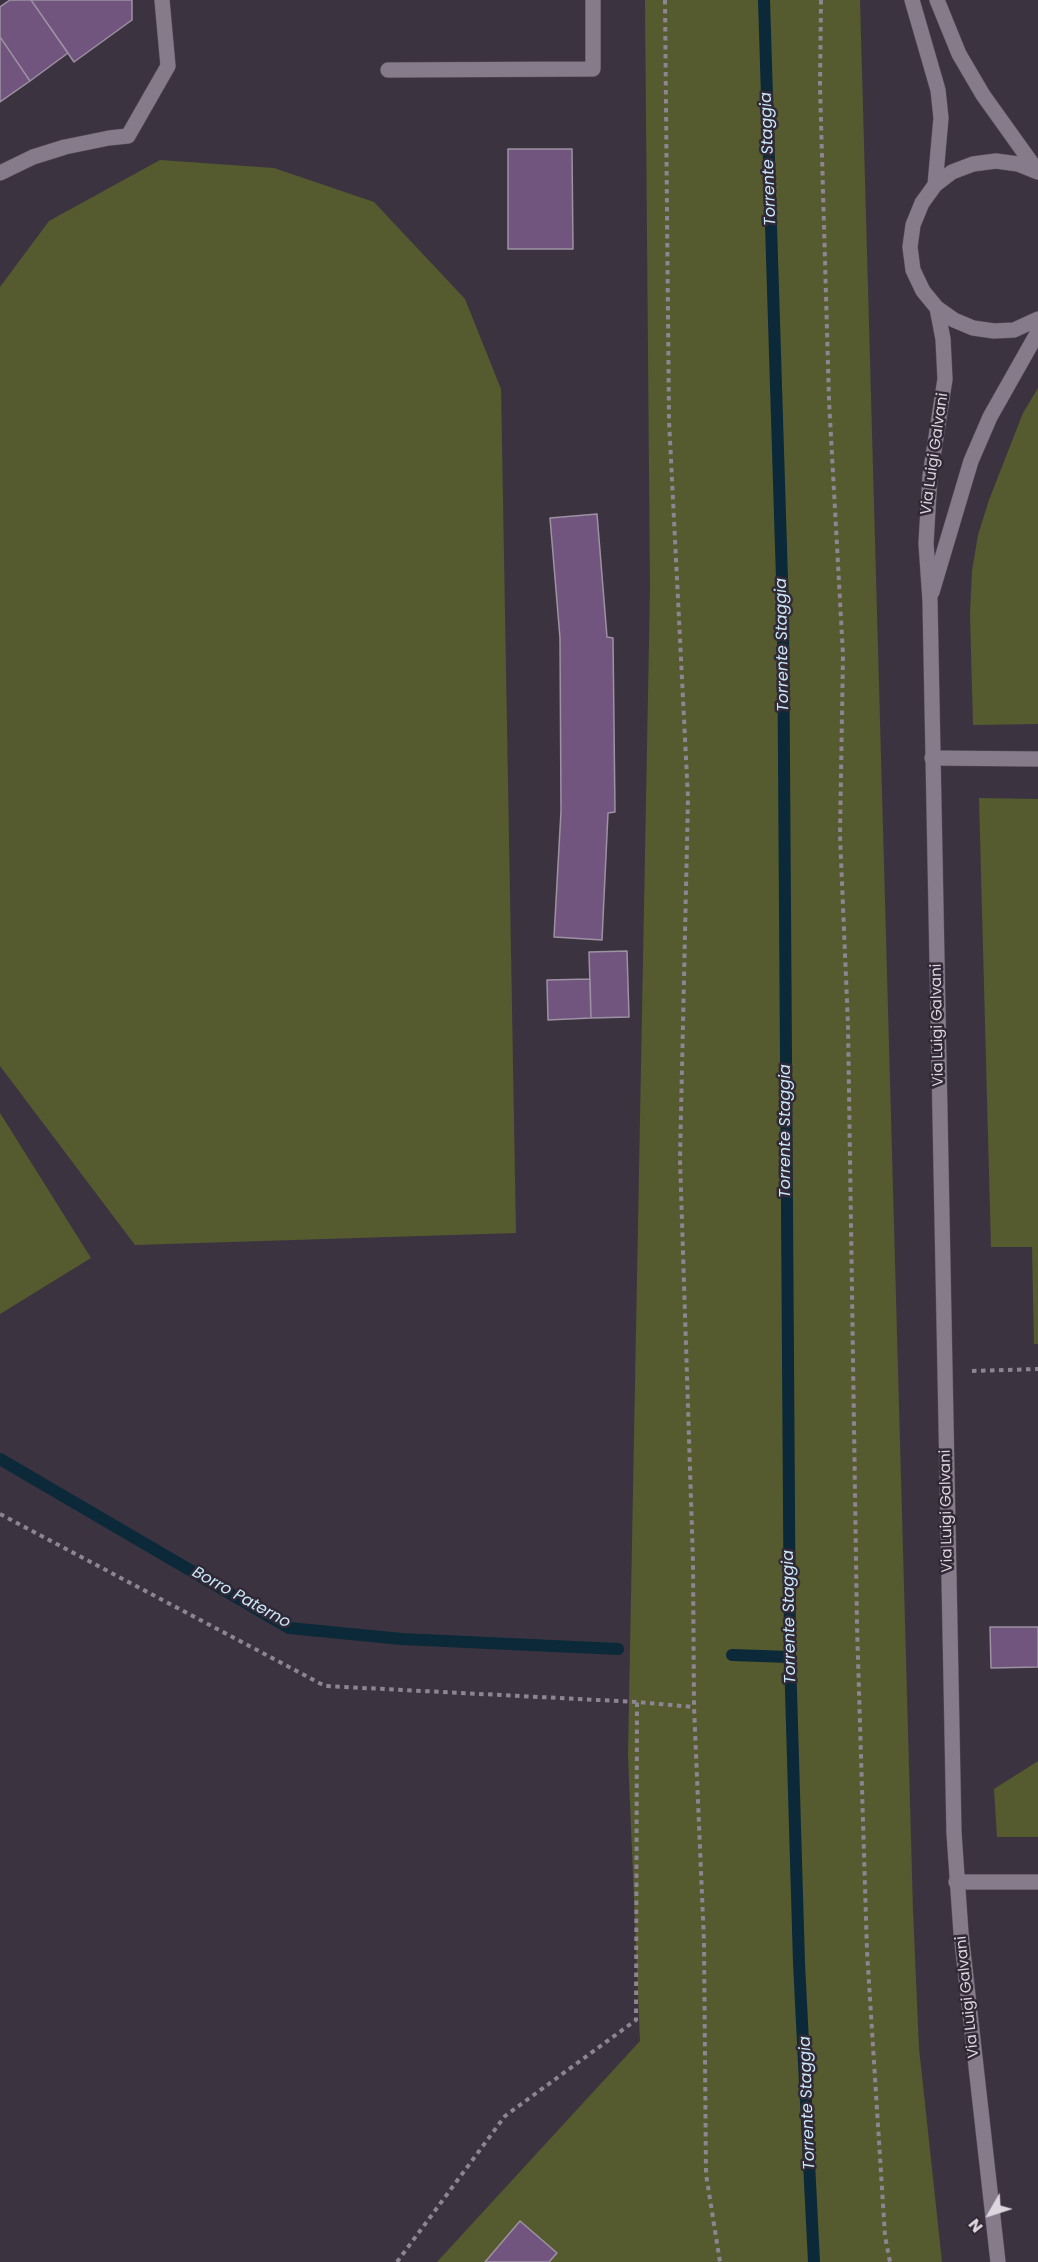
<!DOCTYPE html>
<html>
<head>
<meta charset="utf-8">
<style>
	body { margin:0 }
	#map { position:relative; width:1038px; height:2262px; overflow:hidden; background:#3c3341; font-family:Poppins,sans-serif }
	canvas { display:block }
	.north { position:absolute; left:960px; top:2184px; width:60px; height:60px; -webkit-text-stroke:4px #322936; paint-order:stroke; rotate:231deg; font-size:16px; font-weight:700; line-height:24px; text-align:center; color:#dcd6df }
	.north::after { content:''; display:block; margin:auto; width:21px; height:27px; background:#dcd6df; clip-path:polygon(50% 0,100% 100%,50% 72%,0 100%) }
</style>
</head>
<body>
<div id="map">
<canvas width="1038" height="2262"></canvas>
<div class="north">N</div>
</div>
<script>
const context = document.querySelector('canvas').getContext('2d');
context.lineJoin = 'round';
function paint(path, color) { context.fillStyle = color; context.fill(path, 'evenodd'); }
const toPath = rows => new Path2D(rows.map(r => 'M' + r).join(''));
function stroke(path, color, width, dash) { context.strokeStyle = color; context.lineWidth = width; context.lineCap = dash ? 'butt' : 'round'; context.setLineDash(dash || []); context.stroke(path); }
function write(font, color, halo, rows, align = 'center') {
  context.font = font + ' Poppins,sans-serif'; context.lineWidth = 5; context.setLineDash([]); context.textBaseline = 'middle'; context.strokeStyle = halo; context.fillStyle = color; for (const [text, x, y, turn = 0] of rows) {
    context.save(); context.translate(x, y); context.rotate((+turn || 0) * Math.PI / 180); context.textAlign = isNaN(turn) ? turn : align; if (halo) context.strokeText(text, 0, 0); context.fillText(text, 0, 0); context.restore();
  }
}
paint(toPath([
	[645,0,860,0,913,1911,919,2048,942,2262,437,2262,640,2041,628,1755,650,589],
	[160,160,274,168,374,202,465,299,501,389,516,1233,135,1245,0,1066,0,287,49,221],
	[1038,388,1038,724,973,725,970,614,972,571,978,535,989,500,1023,413],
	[979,798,1038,799,1038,1344,1034,1344,1032,1247,991,1247],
	[0,1113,91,1258,0,1314],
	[1038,1761,1038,1837,997,1837,994,1789]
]), '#555b2e');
stroke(toPath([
	[764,0,783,611,790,1657,799,1963,814,2262],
	[0,1459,289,1628,402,1639,618,1649],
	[732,1655,790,1657]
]), '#0b2938', 12);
const building = toPath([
	[10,0,31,0,68,53,30,81,0,37,0,7,10,0],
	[31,0,132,0,132,20,74,62,31,0],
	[0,37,30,81,0,102,0,37],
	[508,149,572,149,573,249,508,249,508,149],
	[597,514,607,637,613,638,615,812,608,813,602,940,554,937,561,811,560,638,550,518,597,514],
	[627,951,629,1017,591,1018,589,952,627,951],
	[590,979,591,1018,548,1020,547,980,590,979],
	[990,1627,1038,1627,1038,1667,991,1668,990,1627],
	[520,2221,557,2253,549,2262,485,2262,520,2221]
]);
paint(building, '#72557f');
stroke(building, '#9c92a2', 1.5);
const service = toPath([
	[0,173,33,157,65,147,109,138,128,136,168,66,162,0]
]);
const minor = toPath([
	[388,70,593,69,593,0],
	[932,758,1038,759],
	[956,1882,1038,1882]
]);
const secondary = toPath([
	[912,0,938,90,941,118,935,185],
	[937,0,959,54,983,95,1038,172],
	[1038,172,1018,164,996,161,973,164,952,172,935,185,922,203,913,225,910,247,913,270,923,291,937,308,954,320,973,328,994,331,1014,330,1038,319],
	[937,308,943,339,945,379,930,476,926,543,930,601,954,1833,961,1933,998,2262],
	[932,592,971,461,990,417,1038,332]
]);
stroke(service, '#574f5b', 16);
stroke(minor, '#574f5b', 16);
stroke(secondary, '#574f5b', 16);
stroke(toPath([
	[665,0,669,420,688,798,680,1159,693,1562,694,1707,704,1942,706,2174,720,2262],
	[821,0,820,86,829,400,843,655,840,835,848,1025,857,1626,867,1951,885,2236,890,2262],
	[972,1371,1038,1369],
	[0,1514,325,1686,637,1702],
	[397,2262,505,2116,636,2020,637,1702,694,1707]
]), '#8d8591', 4, [4.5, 4.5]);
stroke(service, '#857b8b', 15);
stroke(minor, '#857b8b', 15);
stroke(secondary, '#857b8b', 15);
write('15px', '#dcd6df', '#322936', [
	["Via Luigi Galvani",935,454,-82],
	["Via Luigi Galvani",938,1025,-91],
	["Via Luigi Galvani",947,1511,-91],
	["Via Luigi Galvani",968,1997,-96]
]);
write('italic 16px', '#c9e9fb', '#322936', [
	["Torrente Staggia",769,159,-92],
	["Torrente Staggia",783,645,-91],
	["Torrente Staggia",786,1131,-90],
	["Borro Paterno",241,1598,29],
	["Torrente Staggia",790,1617,-91],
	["Torrente Staggia",808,2103,-92]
]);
</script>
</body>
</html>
